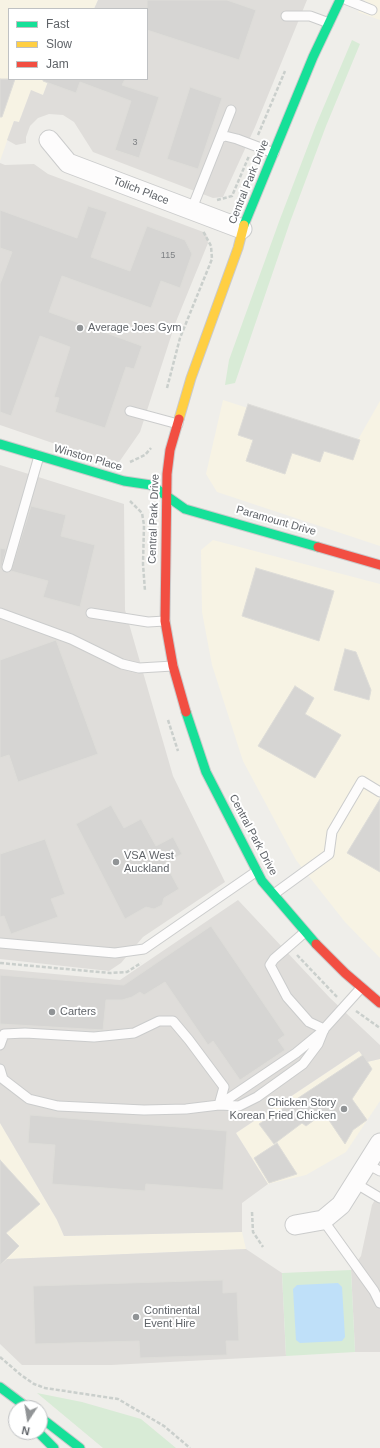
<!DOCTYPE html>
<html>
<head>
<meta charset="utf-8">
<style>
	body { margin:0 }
	#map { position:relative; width:380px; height:1448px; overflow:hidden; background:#efeeea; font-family:Helvetica,sans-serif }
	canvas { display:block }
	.legend { position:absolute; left:8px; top:8px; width:140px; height:72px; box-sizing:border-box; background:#fff; border:1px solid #bfc1c3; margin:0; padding:5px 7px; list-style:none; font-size:12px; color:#5f6368 }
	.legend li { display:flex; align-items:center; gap:8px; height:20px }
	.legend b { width:20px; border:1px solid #bfc1c3 }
	.north { position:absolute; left:8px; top:1400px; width:40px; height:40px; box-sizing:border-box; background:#fff; border:1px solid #bfc1c3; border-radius:50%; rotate:192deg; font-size:11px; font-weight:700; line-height:16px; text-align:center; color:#5f6368 }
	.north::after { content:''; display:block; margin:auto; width:14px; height:18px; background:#919496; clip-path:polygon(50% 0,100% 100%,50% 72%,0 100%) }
</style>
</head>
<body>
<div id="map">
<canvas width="380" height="1448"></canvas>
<ul class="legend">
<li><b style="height:5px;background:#16e098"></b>Fast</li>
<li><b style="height:5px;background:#ffcf43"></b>Slow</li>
<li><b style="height:5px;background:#f24e42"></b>Jam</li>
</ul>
<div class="north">N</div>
</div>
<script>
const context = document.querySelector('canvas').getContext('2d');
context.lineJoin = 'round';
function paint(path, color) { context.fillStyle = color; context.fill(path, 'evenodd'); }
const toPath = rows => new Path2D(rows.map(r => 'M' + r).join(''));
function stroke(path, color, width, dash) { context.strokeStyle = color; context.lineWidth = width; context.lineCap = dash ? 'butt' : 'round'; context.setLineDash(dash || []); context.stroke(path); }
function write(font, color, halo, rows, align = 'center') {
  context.font = font + ' Helvetica,sans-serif'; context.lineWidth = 4; context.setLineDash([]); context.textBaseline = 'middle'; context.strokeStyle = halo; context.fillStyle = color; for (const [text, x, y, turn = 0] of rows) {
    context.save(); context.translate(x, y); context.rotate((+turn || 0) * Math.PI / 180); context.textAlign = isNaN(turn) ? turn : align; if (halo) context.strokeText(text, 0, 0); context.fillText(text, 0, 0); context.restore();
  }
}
paint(toPath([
	[0,0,98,0,94,9,9,9,9,79,49,79,43,95,31,91,19,122,14,121,0,161],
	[365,0,380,0,380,20,358,12],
	[223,400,356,443,380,401,380,546,217,492,206,474],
	[213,540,380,584,380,958,345,922,296,860,243,761,212,665,202,612,201,550],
	[359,1051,367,1062,380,1059,380,1101,346,1152,306,1175,268,1184,236,1133],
	[0,1123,57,1220,64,1236,242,1232,246,1249,7,1259,0,1265]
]), '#f7f3e4');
paint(toPath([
	[98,0,307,0,255,127,223,197,213,198,93,152,74,122,63,115,49,114,38,118,30,126,26,137,26,143,16,145,7,140,14,121,19,122,31,90,43,95,49,79,147,79,147,9,94,9],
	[0,163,5,165,34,164,48,174,206,233,208,243,175,324,140,432,117,465,0,425],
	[0,465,124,504,125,610,173,776,225,882,143,937,121,963,109,971,0,959],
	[238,900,330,998,380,1045,380,1059,367,1062,359,1051,236,1133,268,1184,242,1203,242,1232,64,1236,57,1220,0,1123,0,969,120,980],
	[380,1191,380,1352,355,1352,351,1270,361,1256,372,1205],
	[246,1249,282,1273,286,1356,111,1365,22,1365,0,1344,0,1265,7,1259]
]), '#dfddda');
paint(toPath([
	[352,40,360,44,326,126,290,222,235,383,225,385,229,360,280,219,316,125],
	[351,1270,355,1352,286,1356,282,1273],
	[37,1393,82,1402,141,1419,176,1448,103,1448]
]), '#d8ebd6');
paint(toPath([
	[338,1283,342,1287,345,1337,342,1341,300,1343,296,1340,293,1289,297,1285]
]), '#bfe0f9');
const building = toPath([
	[147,0,227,0,256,10,239,60,147,30,147,0],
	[0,79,15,79,2,117,0,117,0,79],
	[43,79,125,79,122,85,159,97,139,158,115,150,131,101,80,82,76,93,43,81,43,79],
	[190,87,222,98,198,169,167,159,190,87],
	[88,206,107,212,91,257,130,271,147,226,185,240,192,254,180,288,161,281,151,308,62,276,49,312,142,346,134,369,126,367,105,428,55,412,59,398,54,397,70,347,40,336,11,416,0,412,0,284,12,252,0,248,0,210,77,238,88,206],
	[248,404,360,440,353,460,324,451,320,462,292,453,285,474,246,461,253,440,238,435,248,404],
	[31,506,66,515,61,536,95,545,80,607,43,597,48,581,11,571,31,506],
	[0,548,6,549,1,569,0,568,0,548],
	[256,568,334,591,319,641,242,616,256,568],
	[56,640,98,754,18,782,9,755,0,758,0,660,56,640],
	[345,649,356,652,371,690,369,700,334,690,345,649],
	[295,686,314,698,305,714,341,735,315,778,258,746,295,686],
	[380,799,380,872,347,853,380,799],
	[111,805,124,828,141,819,156,846,173,837,182,854,165,863,179,889,164,898,162,905,154,909,146,907,125,919,76,824,111,805],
	[45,839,65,894,51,899,58,917,11,934,4,916,0,917,0,854,45,839],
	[211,926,285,1035,278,1040,285,1050,240,1080,213,1041,208,1045,165,982,144,995,140,992,132,997,122,1000,106,1000,103,1030,0,1024,0,975,124,985,211,926],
	[363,1055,372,1069,352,1099,367,1120,353,1130,345,1144,324,1113,306,1126,302,1123,274,1144,259,1124,363,1055],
	[30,1115,227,1131,223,1190,146,1184,145,1191,52,1184,55,1145,28,1143,30,1115],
	[277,1143,297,1174,269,1183,254,1158,277,1143],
	[0,1160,40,1204,6,1233,19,1246,0,1265,0,1160],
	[223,1280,223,1293,237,1292,239,1341,226,1341,227,1355,140,1358,139,1341,35,1344,33,1286,223,1280]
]);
paint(building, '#d6d5d3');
stroke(building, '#deddd9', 1);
const lane = toPath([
	[347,0,372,10],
	[286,16,310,16,329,23],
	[220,138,231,110],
	[191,211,220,138,225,136,237,139,274,153],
	[130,411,178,424],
	[7,567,39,456],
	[0,613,71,639,122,664,139,668,173,666],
	[91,613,148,622,165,621],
	[274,894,329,854,332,832,362,781,380,792],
	[305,932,274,959,270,965,287,997,309,1022,324,1029,361,988],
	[0,943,115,953,144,949,257,871],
	[0,1045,4,1034,25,1033,94,1037,134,1033,159,1021,173,1021,189,1040,224,1087,219,1105],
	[0,1069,3,1079,29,1099,58,1106,144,1110,186,1109,219,1105,239,1106,257,1097,303,1064,318,1044,324,1029],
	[219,1105,296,1053,324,1030],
	[367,1164,380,1171],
	[355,1183,380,1198],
	[323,1220,374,1291,380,1303]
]);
const street = toPath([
	[49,140,68,163,242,229],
	[295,1225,323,1220,341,1205,380,1143]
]);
const fast = toPath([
	[244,225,313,57,340,0],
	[0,444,124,481,151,485,185,509,318,547],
	[186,712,206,772,262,881,316,944],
	[0,1387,28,1408],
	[40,1417,80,1448],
	[38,1432,54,1448]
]);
const slow = toPath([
	[179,419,191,378,238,248,244,225]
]);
const jam = toPath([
	[179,419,170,450,167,474,165,621,173,666,186,712],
	[318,547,380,565],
	[316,944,345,973,380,1003]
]);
stroke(lane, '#cbcccc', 11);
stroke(street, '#cbcccc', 21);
stroke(fast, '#cacacb', 11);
stroke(slow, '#cacacb', 11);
stroke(jam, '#cacacb', 11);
stroke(toPath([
	[258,135,285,71],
	[217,200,232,196,249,156],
	[167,388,180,338,212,259,211,246,203,231],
	[130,462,145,455,151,448],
	[130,501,142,513,144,525,143,564,145,591],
	[168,720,178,751],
	[297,955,338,998],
	[0,963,110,973,127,972,141,963],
	[356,1011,380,1028],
	[252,1212,253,1232,263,1247],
	[0,1357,21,1375,34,1384,45,1388,118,1399,164,1426,190,1448]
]), '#cacfcc', 2.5, [4, 2]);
stroke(lane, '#fdfcfc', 9);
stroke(street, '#fdfcfc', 19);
stroke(fast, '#16e098', 9);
stroke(slow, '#ffcf43', 9);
stroke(jam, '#f24e42', 9);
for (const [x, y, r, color] of [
	[80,328,4,"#919496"],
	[116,862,4,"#919496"],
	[52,1012,4,"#919496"],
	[344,1109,4,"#919496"],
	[136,1317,4,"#919496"]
]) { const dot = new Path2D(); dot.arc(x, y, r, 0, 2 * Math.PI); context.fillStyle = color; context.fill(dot); stroke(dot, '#fff', 1.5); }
write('9px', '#7e8184', null, [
	["3",135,143],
	["115",168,256]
]);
write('11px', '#5f6368', '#fff', [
	["Central Park Drive",249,182,-68],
	["Tolich Place",141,191,21],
	["Winston Place",88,458,16],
	["Central Park Drive",154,519,-88],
	["Paramount Drive",276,521,16],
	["Central Park Drive",253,835,62]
]);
write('11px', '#5f6368', '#fff', [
	["Average Joes Gym",88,328],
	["VSA West",124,856],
	["Auckland",124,869],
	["Carters",60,1012],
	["Chicken Story",336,1103,"right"],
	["Korean Fried Chicken",336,1116,"right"],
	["Continental",144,1311],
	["Event Hire",144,1324]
], 'left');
</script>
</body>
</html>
